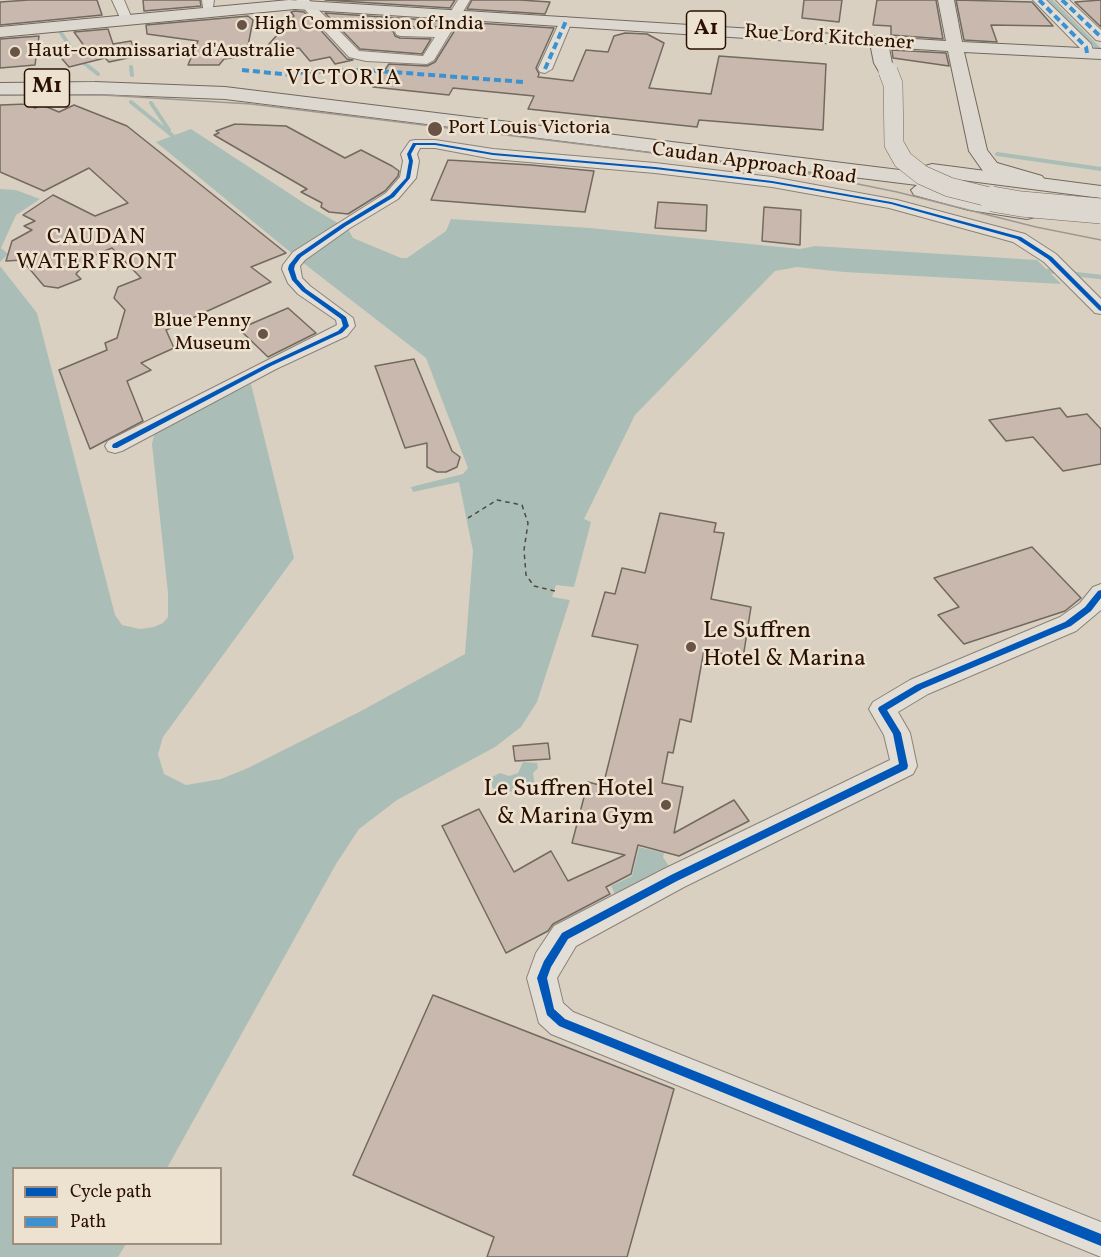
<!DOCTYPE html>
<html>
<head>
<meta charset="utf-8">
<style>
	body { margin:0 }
	#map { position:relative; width:1101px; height:1257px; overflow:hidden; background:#d9d0c1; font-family:Vollkorn,serif }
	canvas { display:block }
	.legend { position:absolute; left:12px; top:1167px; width:210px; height:78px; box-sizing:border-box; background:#ede2d0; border:2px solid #9f8e7d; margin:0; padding:8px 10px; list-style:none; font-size:18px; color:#2b1001 }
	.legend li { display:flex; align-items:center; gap:12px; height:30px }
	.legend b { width:30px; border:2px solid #9f8e7d }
</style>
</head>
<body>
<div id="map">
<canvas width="1101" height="1257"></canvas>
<ul class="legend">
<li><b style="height:8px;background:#0057b8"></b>Cycle path</li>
<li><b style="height:8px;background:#3c92d0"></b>Path</li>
</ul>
</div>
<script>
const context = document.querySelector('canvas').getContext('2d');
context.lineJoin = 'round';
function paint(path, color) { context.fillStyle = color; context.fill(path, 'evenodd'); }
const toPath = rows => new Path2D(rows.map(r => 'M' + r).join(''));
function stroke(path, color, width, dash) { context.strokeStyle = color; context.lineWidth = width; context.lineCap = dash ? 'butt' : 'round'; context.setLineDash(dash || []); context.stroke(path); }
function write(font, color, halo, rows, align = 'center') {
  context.font = font + ' Vollkorn,serif'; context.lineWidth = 5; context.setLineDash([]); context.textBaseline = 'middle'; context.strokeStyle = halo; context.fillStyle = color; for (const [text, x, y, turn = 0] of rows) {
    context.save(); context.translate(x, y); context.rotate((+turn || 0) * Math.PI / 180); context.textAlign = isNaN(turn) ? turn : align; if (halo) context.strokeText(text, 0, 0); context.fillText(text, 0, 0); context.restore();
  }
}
paint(toPath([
	[191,129,307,205,348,229,353,238,401,258,407,258,446,231,451,219,590,228,800,249,815,246,1037,260,1061,284,844,272,797,267,775,271,635,415,584,519,591,522,574,587,556,585,552,597,570,600,537,702,521,727,495,747,397,800,359,829,336,864,167,1168,14,1168,14,1244,126,1244,118,1257,0,1257,0,266,37,313,115,615,122,625,140,629,154,627,163,623,168,617,168,593,152,444,155,431,251,384,294,558,163,737,158,754,164,774,186,785,221,779,248,768,361,711,465,654,473,551,459,482,413,492,411,487,463,474,468,468,426,358,311,269,156,142],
	[0,189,16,190,40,199,16,215,1,248,8,254,0,262],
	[523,762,537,763,538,768,533,773,535,787,527,791,495,792,492,786,492,777,500,773,509,776,518,773],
	[639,847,664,853,663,857,670,868,616,896,611,886,632,876]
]), '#aabeb7');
stroke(toPath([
	[1050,0,1101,51],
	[59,30,75,54,85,64],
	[88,66,98,74],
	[131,67,132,75],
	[131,102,173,136],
	[151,103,169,130],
	[997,154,1101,169]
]), '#aabeb7', 4);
stroke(toPath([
	[1048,271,1101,277]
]), '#aabeb7', 4.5);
stroke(toPath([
	[468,518,497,500,522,505,528,523,524,550,526,575,534,586,555,591]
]), '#504a3f', 1.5, [4.5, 4]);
const building = toPath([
	[29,0,97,0,102,15,0,25,0,2,29,0],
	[143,0,200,0,201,6,144,11,143,0],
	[325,0,455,0,450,8,325,0],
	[472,0,520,0,550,2,545,14,467,9,472,0],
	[804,0,842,0,839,22,802,18,804,0],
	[877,0,936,0,943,39,891,35,891,26,873,25,877,0],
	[956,0,1032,2,1053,26,991,25,997,42,964,40,956,0],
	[1101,0,1101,27,1075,2,1101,0],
	[295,11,304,12,347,59,353,60,335,64,330,57,310,61,299,48,261,53,294,16,291,12,295,11],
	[325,13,442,21,439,27,397,27,393,31,395,36,400,38,431,39,422,54,360,49,325,13],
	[248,16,253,20,246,56,224,59,219,65,188,65,198,41,147,34,146,25,248,16],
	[460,22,554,28,536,68,539,74,538,77,573,81,586,50,608,52,614,36,625,33,647,34,664,43,649,88,711,94,719,56,826,64,823,130,699,120,697,127,528,109,534,96,453,88,449,95,373,87,389,64,427,66,435,62,460,22],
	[108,29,113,44,131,41,137,56,109,62,105,58,69,67,57,53,85,47,74,32,108,29],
	[39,36,35,65,0,68,0,39,39,36],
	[892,50,946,53,949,66,893,58,892,50],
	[27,104,35,108,42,105,59,112,74,105,127,126,286,253,251,267,271,282,166,330,174,348,141,363,151,370,127,381,143,421,90,449,59,370,107,350,105,343,117,338,125,310,114,298,118,287,141,278,112,248,90,257,76,274,81,279,58,288,44,286,22,260,6,261,12,241,32,230,24,226,35,221,23,215,53,195,95,216,128,203,89,168,44,191,0,172,0,105,27,104],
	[235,124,286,126,345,158,361,150,392,166,399,171,398,176,385,191,348,214,329,212,321,207,322,203,301,192,307,189,214,135,219,133,216,131,235,124],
	[448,160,531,165,594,171,585,212,431,200,448,160],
	[658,202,707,205,706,231,655,228,658,202],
	[764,207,801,210,800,245,762,241,764,207],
	[288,308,316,333,268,357,239,329,288,308],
	[414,359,452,451,460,457,457,467,446,472,437,472,427,467,427,443,405,448,375,366,414,359],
	[1060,408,1067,417,1087,414,1101,429,1101,464,1063,471,1033,437,1006,441,989,420,1060,408],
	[660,513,716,523,714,532,724,533,711,599,751,607,743,658,704,650,691,722,680,719,673,753,668,752,662,783,683,787,674,833,734,800,749,821,679,856,638,845,631,874,606,887,610,894,553,924,548,931,506,953,442,826,479,809,514,872,551,851,568,881,625,855,572,843,588,782,603,786,638,645,592,636,605,592,615,594,622,568,645,573,660,513],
	[1032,547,1081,598,1065,611,964,644,938,615,959,607,934,578,1032,547],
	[548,743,550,759,515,761,513,746,548,743],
	[433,995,674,1089,627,1257,487,1257,494,1237,353,1175,433,995]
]);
paint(building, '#c8b8ae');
stroke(building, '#72695f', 1.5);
const minor = toPath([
	[112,0,124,0,132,19,130,22,122,22,112,0],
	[202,0,214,0,212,14,204,14,202,0],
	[296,0,309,0,359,51,423,56,435,37,401,36,397,35,395,32,397,29,440,29,458,0,470,0,434,60,427,64,366,61,349,57,296,0],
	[1033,0,1046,0,1091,44,1094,53,1092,56,1082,56,1080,48,1033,0],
	[1056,0,1069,0,1101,30,1101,41,1096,40,1056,0],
	[566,17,572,21,552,69,545,73,540,72,538,69,560,21,566,17],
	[415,140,435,140,493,149,655,163,772,177,897,200,1025,234,1056,254,1101,299,1101,314,1095,313,1044,262,1013,242,889,208,772,187,655,173,493,159,435,148,420,148,417,154,419,161,416,178,398,199,350,228,305,260,300,266,302,278,310,286,353,318,355,326,347,336,276,369,122,451,115,453,108,451,105,446,108,441,337,325,336,320,298,294,288,283,282,269,283,265,293,252,386,193,400,177,403,161,401,154,410,141,415,140],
	[1101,584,1101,610,1076,631,928,694,898,712,910,733,917,766,913,774,684,887,576,946,557,978,563,1003,573,1012,1101,1222,1101,1257,551,1034,539,1023,527,978,536,953,554,926,664,869,890,760,884,735,869,709,873,702,910,680,1060,617,1080,603,1093,587,1101,584]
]);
const major = toPath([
	[289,0,946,41,938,0,954,0,962,42,1101,49,1101,59,964,52,987,150,997,163,1042,176,1045,180,1042,184,1035,186,983,171,969,151,948,51,295,9,0,37,0,27,289,0]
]);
const highway = toPath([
	[879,38,885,39,888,43,892,63,897,71,895,75,881,75,874,63,870,43,873,39,879,38],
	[95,82,225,87,924,173,921,170,925,166,932,164,1101,186,1101,198,962,180,964,183,961,188,953,189,937,187,971,197,1035,207,1038,212,1035,217,1027,219,969,210,914,195,911,190,917,185,225,99,95,94,0,95,0,83,95,82]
]);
stroke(minor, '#8b8278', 2);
stroke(major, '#72695f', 2);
stroke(highway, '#72695f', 2);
paint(minor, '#e2ded5');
paint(major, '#ddd8cf');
paint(highway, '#ddd8cf');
stroke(toPath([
	[0,95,103,95,251,104,637,151,809,174,897,192,1036,227,1101,240]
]), '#9e9891', 1.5);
const highwayBridgeFar1 = toPath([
	[888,71,893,84,894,144,903,160,922,175,949,187,1001,200]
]);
const highwayBridge = toPath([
	[992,199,1021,204,1101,211]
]);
stroke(highwayBridgeFar1, '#72695f', 20, []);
stroke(highwayBridge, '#72695f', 26, []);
stroke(highwayBridgeFar1, '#ddd8cf', 19);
stroke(highwayBridge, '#ddd8cf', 25);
stroke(toPath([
	[1039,0,1086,47,1087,53],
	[1062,0,1101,37],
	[545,69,566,21],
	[242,70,292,75,304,72,366,70,524,82]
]), '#3c92d0', 4, [7, 4]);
paint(toPath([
	[413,143,435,143,493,153,655,167,772,181,891,202,1021,237,1052,257,1101,306,1101,311,1099,310,1048,259,1017,239,891,204,772,183,655,169,493,155,435,145,416,145,411,154,413,161,410,178,394,197,346,226,301,257,295,265,294,269,297,279,306,289,346,317,349,326,342,333,271,366,117,448,113,448,112,446,113,444,267,364,338,331,343,326,341,319,302,291,292,280,288,269,289,265,297,255,342,224,390,195,406,178,409,161,407,154,413,143],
	[1101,590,1101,598,1091,611,1071,626,922,689,887,710,901,733,908,766,907,769,677,881,568,939,551,967,547,978,554,1009,565,1019,1101,1234,1101,1246,559,1026,547,1015,537,978,544,961,562,933,671,875,899,764,893,734,879,711,878,709,879,707,916,685,1065,622,1085,607,1098,591,1101,590]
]), '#0057b8');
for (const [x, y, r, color] of [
	[242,25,6,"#685344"],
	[15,52,6,"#685344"],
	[435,129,8,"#685344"],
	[263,334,6,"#685344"],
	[691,647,6,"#685344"],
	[666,805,6,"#685344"]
]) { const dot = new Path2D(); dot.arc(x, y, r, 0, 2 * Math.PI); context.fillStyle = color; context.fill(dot); stroke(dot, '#ede2d0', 2); }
write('20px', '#2b1001', '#ede2d0', [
	["High Commission of India",254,25],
	["Haut-commissariat d'Australie",27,52],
	["Port Louis Victoria",448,129],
	["Blue Penny",251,322,"right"],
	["Museum",251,345,"right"]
], 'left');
write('20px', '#2b1001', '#ede2d0', [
	["Rue Lord Kitchener",829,39,4],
	["Caudan Approach Road",754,165,8]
]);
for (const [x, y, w] of [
	[706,30,39],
	[47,88,45]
]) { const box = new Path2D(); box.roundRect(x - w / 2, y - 19, w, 38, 4.5); context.fillStyle = '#ede2d0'; context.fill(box); stroke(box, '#2b1001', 1.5); }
write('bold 22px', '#2b1001', null, [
	["A1",706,30],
	["M1",47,88]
]);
context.letterSpacing = '1.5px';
write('22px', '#2b1001', '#ede2d0', [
	["VICTORIA",344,80],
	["CAUDAN",97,239],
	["WATERFRONT",97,264]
]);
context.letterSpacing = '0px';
write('24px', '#2b1001', '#ede2d0', [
	["Le Suffren",703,633],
	["Hotel & Marina",703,661],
	["Le Suffren Hotel",654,791,"right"],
	["& Marina Gym",654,819,"right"]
], 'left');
</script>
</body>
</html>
